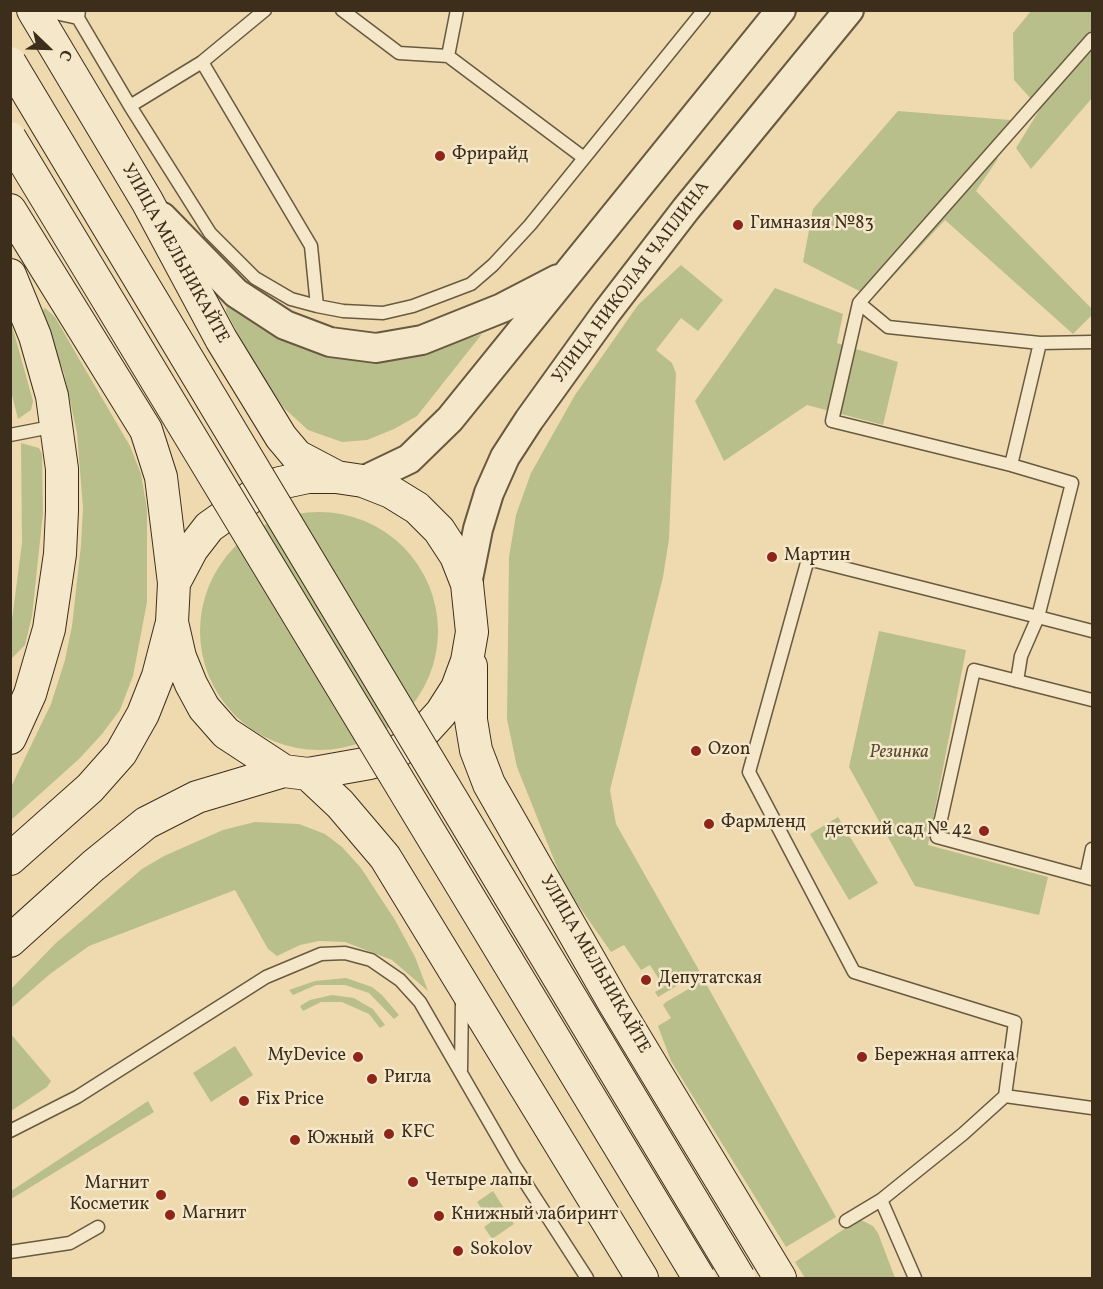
<!DOCTYPE html>
<html>
<head>
<meta charset="utf-8">
<style>
	body { margin:0 }
	#map { position:relative; width:1103px; height:1289px; overflow:hidden; background:#eedaae; font-family:Vollkorn,serif }
	canvas { display:block }
	.frame { position:absolute; inset:0; border:12px solid #3d2e1c; pointer-events:none }
	.north { position:absolute; left:18px; top:18px; width:60px; height:60px; -webkit-text-stroke:4px #f4e7ca; paint-order:stroke; rotate:113deg; font-size:16px; font-weight:700; line-height:24px; text-align:center; color:#3d2e1c }
	.north::after { content:''; display:block; margin:auto; width:21px; height:27px; background:#3d2e1c; clip-path:polygon(50% 0,100% 100%,50% 72%,0 100%) }
</style>
</head>
<body>
<div id="map">
<canvas width="1103" height="1289"></canvas>
<div class="frame"></div>
<div class="north">С</div>
</div>
<script>
const context = document.querySelector('canvas').getContext('2d');
context.lineJoin = 'round';
function paint(path, color) { context.fillStyle = color; context.fill(path, 'evenodd'); }
const toPath = rows => new Path2D(rows.map(r => 'M' + r).join(''));
function stroke(path, color, width, dash) { context.strokeStyle = color; context.lineWidth = width; context.lineCap = dash ? 'butt' : 'round'; context.setLineDash(dash || []); context.stroke(path); }
function write(font, color, halo, rows, align = 'center') {
  context.font = font + ' Vollkorn,serif'; context.lineWidth = 5; context.setLineDash([]); context.textBaseline = 'middle'; context.strokeStyle = halo; context.fillStyle = color; for (const [text, x, y, turn = 0] of rows) {
    context.save(); context.translate(x, y); context.rotate((+turn || 0) * Math.PI / 180); context.textAlign = isNaN(turn) ? turn : align; if (halo) context.strokeText(text, 0, 0); context.fillText(text, 0, 0); context.restore();
  }
}
paint(toPath([
	[1031,11,1092,11,1092,98,1031,169,1016,148,1040,109,1014,80,1013,33],
	[898,111,1010,120,997,160,976,191,1092,309,1092,315,1073,334,945,220,873,298,803,262,813,209],
	[681,265,723,300,698,331,681,318,656,350,672,363,676,373,669,539,663,577,610,790,616,824,700,972,658,997,655,992,664,987,650,965,641,970,624,945,611,952,574,899,559,872,517,767,507,719,509,557,516,515,531,473,575,395,638,305],
	[775,288,843,314,837,343,898,362,883,425,807,405,724,461,695,401],
	[227,303,379,360,419,355,482,334,417,416,394,429,367,440,342,442,308,430,284,408,255,366,226,311],
	[45,308,55,317,78,357,130,446,141,474,147,509,147,602,133,676,120,710,102,734,79,759,11,820,11,787,51,704,65,660,72,626,81,545,83,508,77,433,64,373,41,312],
	[11,322,33,401,31,410,18,419,11,391],
	[21,443,39,448,42,454,43,513,32,616,25,645,11,659,11,627,22,543],
	'200 631a119 119 0 1 1 238 0a119 119 0 1 1-238 0Z',
	[879,631,966,650,928,845,1048,877,1039,915,915,886,849,767],
	[838,817,878,883,849,900,810,834],
	[255,822,299,824,325,834,342,847,361,868,395,920,415,957,428,991,392,960,345,942,319,941,300,945,277,956,268,949,235,890,89,946,50,974,11,1008,11,989,56,943,142,869,164,856,223,830],
	[346,978,372,987,382,995,399,1015,394,1019,369,993,345,985,316,985,293,995,289,990,315,981],
	[704,980,836,1217,786,1247,671,1061,658,1026,671,1018,663,1005,666,1002],
	[332,995,354,998,364,1004,373,1009,385,1025,380,1028,369,1014,342,1002,321,1002,303,1011,300,1006,310,1000],
	[10,1033,51,1081,47,1087,11,1111],
	[235,1046,253,1075,211,1102,193,1073],
	[148,1101,154,1112,11,1199,11,1191],
	[493,1191,514,1224,492,1239,484,1227,491,1222,477,1202],
	[859,1219,873,1226,878,1233,895,1278,805,1278,795,1262]
]), '#b9bf8a');
const service = toPath([
	[41,10,78,18],
	[79,10,78,18,130,106,210,233,255,278,291,299,317,306,343,311,383,313,413,306,471,284,493,265,530,225,704,10],
	[342,10,399,53,448,56,584,158],
	[448,56,457,10],
	[202,62,311,246,317,306],
	[130,106,202,62,265,10],
	[1040,343,1092,342],
	[10,435,56,426],
	[1011,465,832,421,859,303,1092,39],
	[1017,681,1021,656,1038,617,1092,631],
	[1092,700,974,670,937,837,1092,879],
	[1086,877,1092,849],
	[461,1070,462,1000],
	[1005,1096,1092,1108],
	[10,1131,77,1097,266,977,321,954,345,953,371,960,400,980,420,1002,514,1165,587,1278],
	[881,1200,915,1278],
	[846,1221,881,1200,963,1134,1005,1096,1015,1022,854,972,749,772,808,559,1038,617,1072,483,1011,465,1040,343,888,327,859,303],
	[10,1252,70,1243,98,1227]
]);
const tertiary = toPath([
	[162,217,236,293,285,325,330,342,376,348,422,340,502,308,558,279],
	[363,481,409,459,450,419,781,10],
	[467,584,478,529,489,493,505,457,529,420,606,313,686,209,849,10]
]);
const secondary = toPath([
	[33,10,147,201,221,339,281,437,297,456,335,476],
	[10,210,146,430,161,477,174,583],
	[10,275,35,336,52,396,62,469,62,511,60,554,49,629,30,694,10,738],
	[308,477,336,477,363,481,391,492,417,508,439,530,456,556,467,584,472,632,467,661,457,688,441,713,421,735,397,752,370,763,308,774,284,771,226,733,204,708,191,684,180,657,172,622,174,583,192,549,209,527,254,495,280,483,308,477],
	[471,666,471,720,476,750,489,784,614,1003,780,1278],
	[308,774,340,804,385,857,642,1278],
	[10,859,90,788,121,753,143,714,158,676,171,626],
	[10,941,93,866,146,823,197,797,284,771]
]);
stroke(service, '#695940', 15);
stroke(tertiary, '#695940', 32);
stroke(secondary, '#3d2e1c', 34);
stroke(service, '#f4e7ca', 12);
stroke(tertiary, '#f4e7ca', 28);
stroke(secondary, '#f4e7ca', 32);
const secondaryBridge = toPath([
	[10,63,739,1278],
	[10,138,699,1278]
]);
stroke(secondaryBridge, '#3d2e1c', 34, []);
stroke(secondaryBridge, '#f4e7ca', 32);
for (const [x, y, r, color] of [
	[440,156,6,"#8f2418"],
	[738,225,6,"#8f2418"],
	[772,557,6,"#8f2418"],
	[696,751,6,"#8f2418"],
	[709,824,6,"#8f2418"],
	[984,831,6,"#8f2418"],
	[646,980,6,"#8f2418"],
	[358,1057,6,"#8f2418"],
	[862,1057,6,"#8f2418"],
	[372,1079,6,"#8f2418"],
	[244,1101,6,"#8f2418"],
	[389,1134,6,"#8f2418"],
	[295,1140,6,"#8f2418"],
	[413,1182,6,"#8f2418"],
	[161,1195,6,"#8f2418"],
	[170,1215,6,"#8f2418"],
	[439,1216,6,"#8f2418"],
	[458,1251,6,"#8f2418"]
]) { const dot = new Path2D(); dot.arc(x, y, r, 0, 2 * Math.PI); context.fillStyle = color; context.fill(dot); stroke(dot, '#f4e7ca', 2); }
write('18px', '#3d2e1c', '#f4e7ca', [
	["Фрирайд",452,156],
	["Гимназия №83",750,225],
	["Мартин",784,557],
	["Ozon",708,751],
	["Фармленд",721,824],
	["детский сад № 42",972,831,"right"],
	["Депутатская",658,980],
	["MyDevice",346,1057,"right"],
	["Бережная аптека",874,1057],
	["Ригла",384,1079],
	["Fix Price",256,1101],
	["KFC",401,1134],
	["Южный",307,1140],
	["Четыре лапы",425,1182],
	["Магнит",149,1185,"right"],
	["Косметик",149,1206,"right"],
	["Магнит",182,1215],
	["Книжный лабиринт",451,1216],
	["Sokolov",470,1251]
], 'left');
write('18px', '#3d2e1c', '#f4e7ca', [
	["УЛИЦА МЕЛЬНИКАЙТЕ",174,254,61],
	["УЛИЦА НИКОЛАЯ ЧАПЛИНА",632,283,-53],
	["УЛИЦА МЕЛЬНИКАЙТЕ",594,965,60]
]);
write('italic 18px', '#564b32', '#f4e7ca', [
	["Резинка",899,754]
]);
</script>
</body>
</html>
